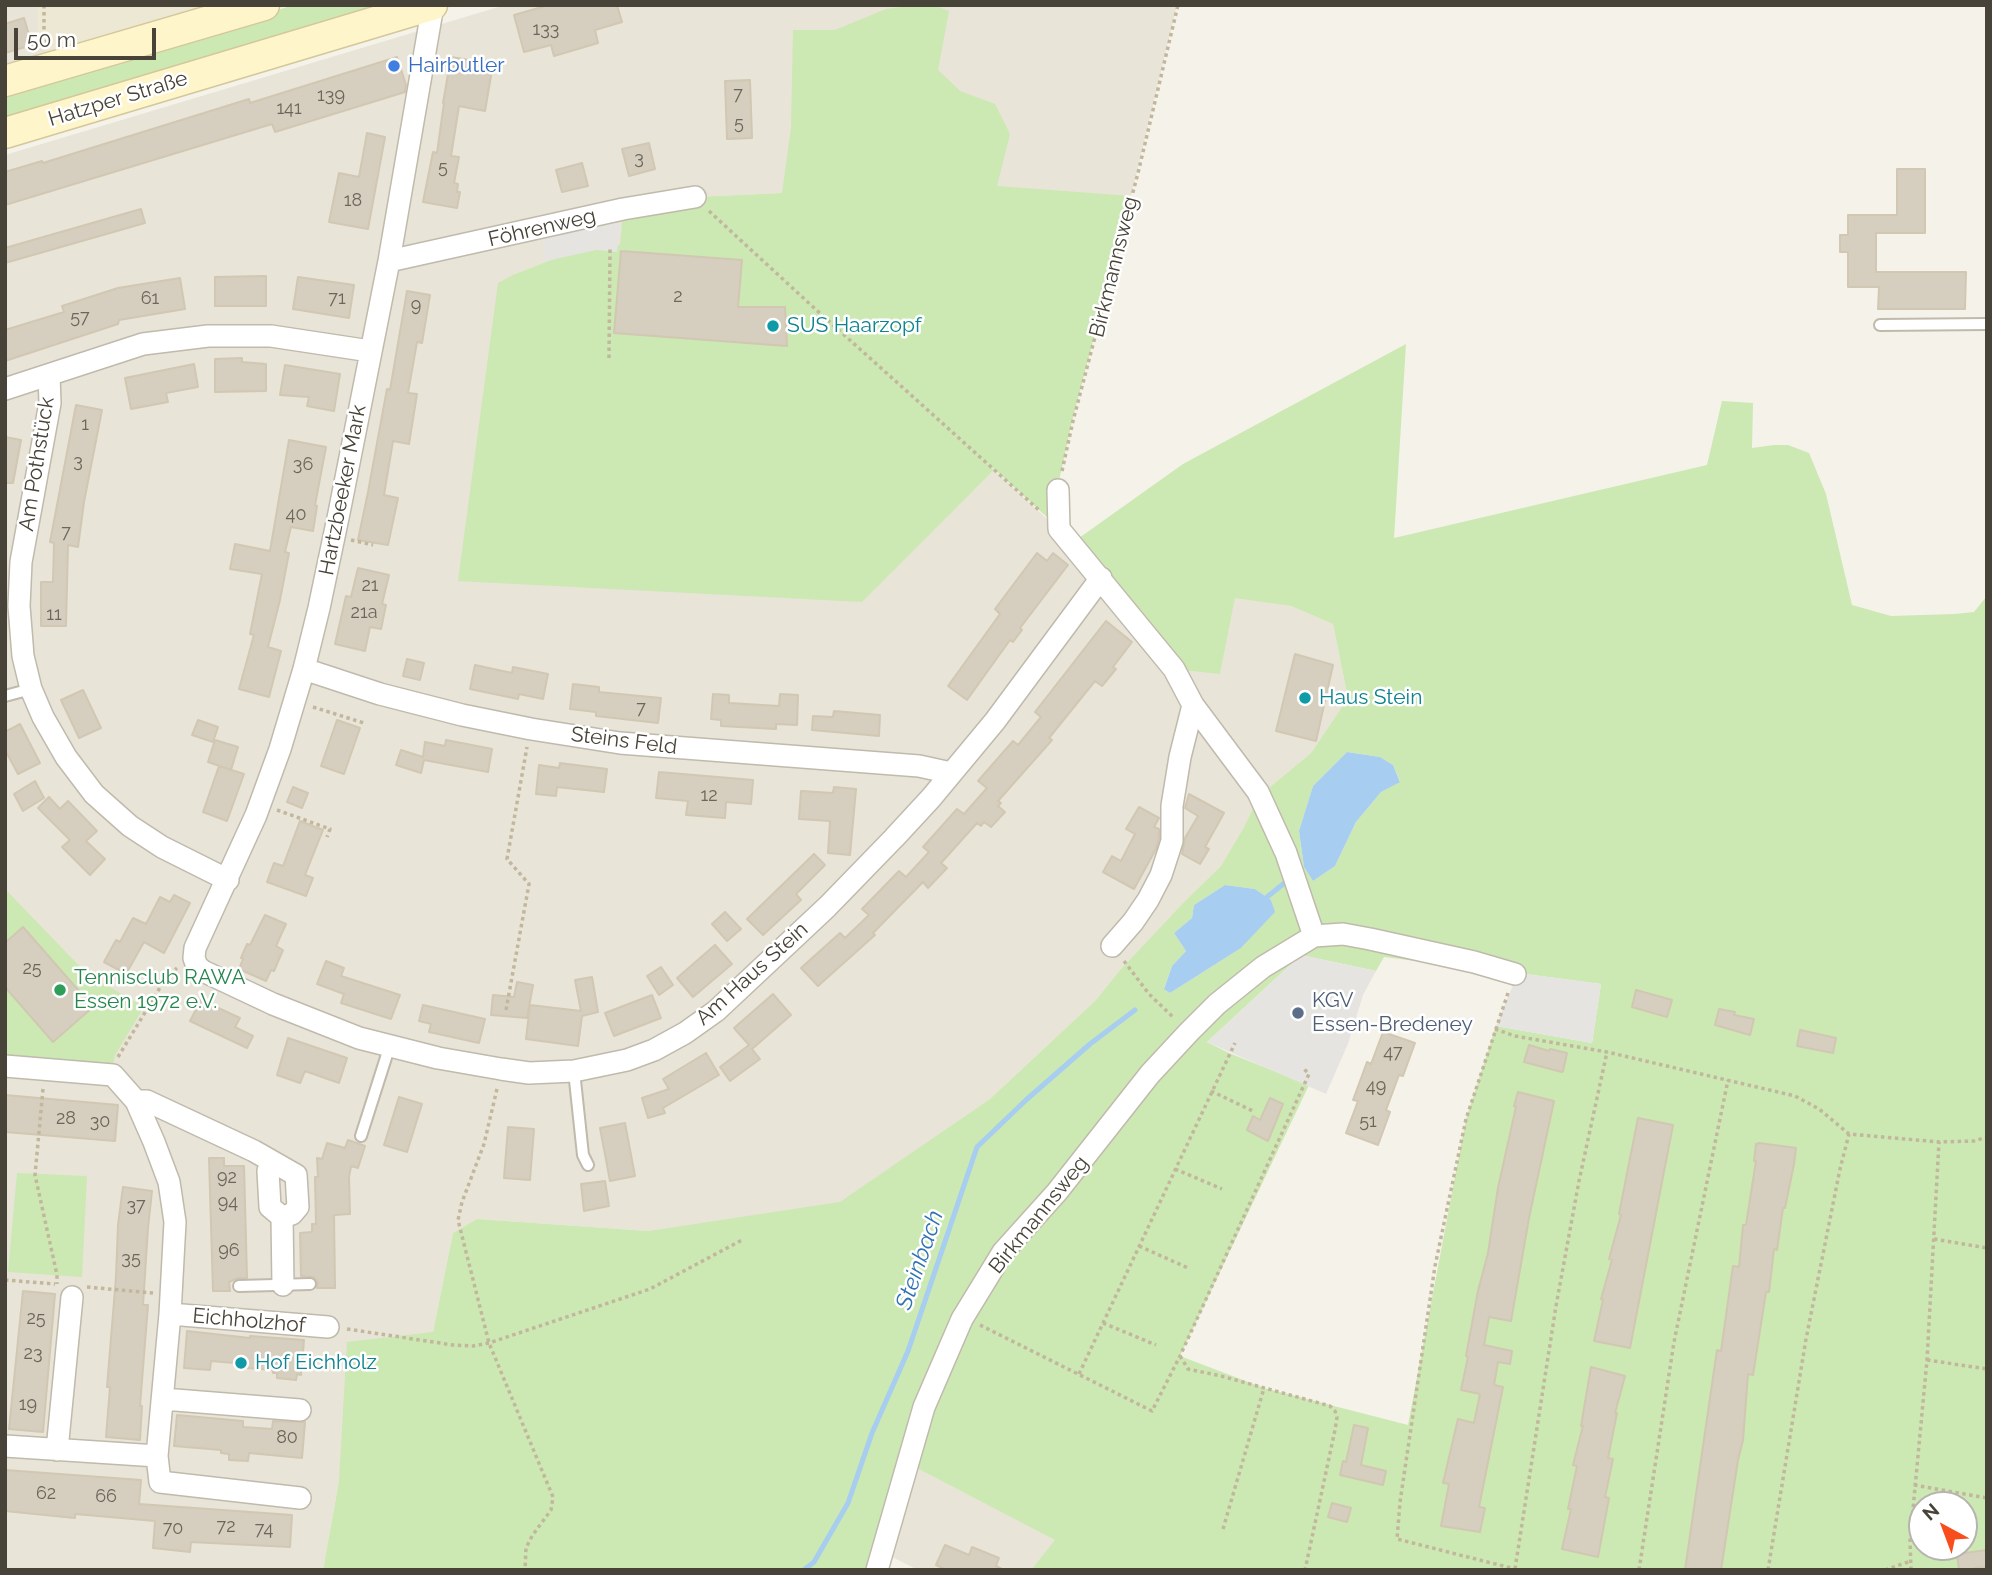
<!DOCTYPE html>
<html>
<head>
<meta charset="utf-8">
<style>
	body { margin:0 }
	#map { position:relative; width:1992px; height:1575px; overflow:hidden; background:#f5f2e9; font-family:Raleway,sans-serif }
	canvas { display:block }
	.frame { position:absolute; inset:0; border:7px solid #484338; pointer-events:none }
	.north { position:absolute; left:1908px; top:1491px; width:70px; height:70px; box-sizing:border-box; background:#fff; border:2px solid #b6b4af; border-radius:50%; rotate:319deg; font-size:19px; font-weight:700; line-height:28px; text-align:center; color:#484338 }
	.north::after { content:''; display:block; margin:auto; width:24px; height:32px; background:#f84d1d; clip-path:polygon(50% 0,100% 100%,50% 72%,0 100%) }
	.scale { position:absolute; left:14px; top:28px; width:142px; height:32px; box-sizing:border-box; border:4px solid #484338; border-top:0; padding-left:9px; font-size:21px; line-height:24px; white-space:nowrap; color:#484338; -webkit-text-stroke:5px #fff; paint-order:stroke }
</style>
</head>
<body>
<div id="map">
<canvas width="1992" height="1575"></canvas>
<div class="frame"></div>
<div class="north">N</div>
<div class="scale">50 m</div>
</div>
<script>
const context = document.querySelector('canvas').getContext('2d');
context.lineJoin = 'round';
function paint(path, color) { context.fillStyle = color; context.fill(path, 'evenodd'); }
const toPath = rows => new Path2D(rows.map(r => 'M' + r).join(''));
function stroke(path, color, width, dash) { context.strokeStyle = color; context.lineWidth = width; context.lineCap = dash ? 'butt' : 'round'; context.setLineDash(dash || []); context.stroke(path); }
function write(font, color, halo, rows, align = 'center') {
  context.font = font + ' Raleway,sans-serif'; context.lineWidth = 5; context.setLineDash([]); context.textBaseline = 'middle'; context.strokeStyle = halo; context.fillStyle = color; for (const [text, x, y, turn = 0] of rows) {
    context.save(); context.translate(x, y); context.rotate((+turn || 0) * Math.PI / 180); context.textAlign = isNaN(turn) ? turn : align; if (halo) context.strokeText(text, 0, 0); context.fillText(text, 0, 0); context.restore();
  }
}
paint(toPath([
	[5,5,208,5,5,67],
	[505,5,1177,5,1130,200,867,189,695,197,623,209,621,245,579,249,515,274,861,602,994,470,1059,530,1174,669,1220,673,1235,597,1291,606,1333,624,1348,698,1311,753,1259,796,1244,827,1221,866,1184,902,1120,970,1096,1000,990,1099,840,1203,648,1231,477,1219,453,1233,433,1332,339,1481,323,1570,5,1570,5,155],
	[909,1464,1056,1540,1031,1570,918,1570,884,1553]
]), '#e8e4d7');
paint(toPath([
	[38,5,208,5,46,54,38,34]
]), '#ede8d3');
paint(toPath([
	[294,5,392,5,5,123,5,91],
	[915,5,933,5,949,11,938,70,960,91,995,104,1010,134,997,186,1131,196,1072,421,1057,490,1059,528,985,461,994,470,862,602,458,581,498,283,515,274,579,249,620,245,623,212,695,197,782,193,791,128,793,30,835,30,886,9],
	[1406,344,1394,538,1707,465,1722,401,1753,403,1752,448,1774,445,1788,445,1809,453,1826,494,1852,605,1891,616,1955,614,1974,612,1987,596,1987,1570,1031,1570,1055,1540,909,1464,925,1408,964,1318,1004,1253,1058,1194,1111,1129,1152,1076,1181,1043,1149,1071,1108,1127,1056,1191,1000,1252,961,1318,924,1407,882,1551,881,1570,323,1570,339,1481,347,1342,433,1332,453,1233,477,1219,648,1231,840,1202,990,1099,1096,1000,1120,970,1184,902,1221,866,1244,827,1259,796,1311,753,1348,698,1333,624,1291,606,1235,598,1220,674,1174,669,1072,543,1183,464],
	[1347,752,1380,757,1393,765,1400,781,1381,792,1356,822,1335,866,1313,881,1304,867,1299,831,1313,786],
	[1225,885,1255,889,1271,900,1274,912,1241,948,1170,993,1164,988,1172,966,1186,951,1174,933,1192,918,1194,905],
	[1301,955,1376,971,1384,957,1495,971,1514,984,1518,973,1601,984,1592,1043,1496,1026,1466,1119,1408,1425,1264,1388,1180,1356,1309,1085,1229,1053,1207,1042],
	[1922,1505,1964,1505,1964,1547,1922,1547],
	[5,889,86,973,144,1007,115,1055,112,1071,5,1063],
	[17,1173,87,1176,82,1277,8,1272]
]), '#cce8b3');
paint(toPath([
	[621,219,617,252,596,250,546,261,541,234],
	[1301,955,1376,971,1363,995,1348,1044,1326,1094,1207,1042],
	[1518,973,1601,984,1592,1043,1496,1026]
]), '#e6e4e1');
paint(toPath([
	[1347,752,1380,757,1393,765,1400,782,1381,792,1356,822,1335,866,1313,881,1304,867,1299,831,1313,786],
	[1225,885,1255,889,1271,900,1275,912,1241,948,1170,993,1164,989,1172,966,1186,951,1174,933,1192,918,1194,905]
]), '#a7cdf0');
stroke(toPath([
	[1267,897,1287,881],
	[804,1570,814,1562,848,1503,872,1433,908,1351,977,1147,1026,1100,1090,1044,1135,1010]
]), '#a7cdf0', 5);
const building = toPath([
	[549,5,617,5,622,22,595,30,598,43,554,56,551,45,524,52,514,15,549,5],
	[24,18,32,45,5,53,5,24,24,18],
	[397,57,406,85,405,92,275,132,272,124,5,205,5,172,42,161,43,163,249,99,250,103,397,57],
	[451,57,493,64,485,111,459,106,451,156,459,157,454,183,458,184,457,192,460,192,457,208,423,202,433,152,437,153,444,103,443,103,451,57],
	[750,80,752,138,727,139,725,81,750,80],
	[367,133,385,137,368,229,329,222,339,173,359,177,367,133],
	[649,143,655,169,629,176,622,149,649,143],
	[582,163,588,186,562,192,556,170,582,163],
	[1897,169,1925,169,1925,233,1876,233,1876,272,1966,272,1965,309,1878,309,1879,287,1848,287,1848,252,1840,252,1840,235,1848,235,1848,215,1897,215,1897,169],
	[141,209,145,223,5,263,5,248,141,209],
	[621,251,742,260,738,307,785,307,787,346,614,333,621,251],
	[266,276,266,306,215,306,215,277,266,276],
	[298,277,354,285,349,318,293,309,298,277],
	[180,278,185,309,119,320,118,324,5,361,5,330,64,312,62,306,118,288,180,278],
	[407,291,430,295,422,343,417,342,408,393,417,394,409,444,393,441,384,495,398,498,388,545,358,540,368,492,387,389,390,390,407,291],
	[242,358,242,362,266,364,266,391,215,392,215,359,242,358],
	[194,364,198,387,166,393,168,402,131,409,125,378,194,364],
	[285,365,340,374,334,411,307,406,309,397,280,395,285,365],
	[76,405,102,410,84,502,78,547,68,545,66,626,41,626,41,582,53,582,54,543,50,542,76,405],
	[5,437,21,440,13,483,5,483,5,437],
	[289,440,326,447,315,505,317,506,313,531,291,527,285,552,289,553,280,600,268,647,281,651,269,697,239,689,254,635,250,634,262,574,230,569,235,544,270,551,289,440],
	[1037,553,1047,561,1053,553,1068,565,1020,628,1022,630,1013,642,1010,640,967,700,948,686,1000,614,995,609,1037,553],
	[358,568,389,575,382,604,386,605,381,629,370,627,365,651,335,644,346,596,351,597,358,568],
	[1106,621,1132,642,1113,667,1116,669,1102,686,1095,681,1049,738,1052,740,998,801,1001,803,998,806,1005,812,991,827,984,822,981,826,977,823,941,863,947,868,928,888,923,882,873,933,875,935,818,986,801,968,840,933,845,938,869,915,862,909,899,871,906,877,929,852,923,847,957,809,964,814,987,788,978,781,1013,741,1018,745,1041,717,1035,712,1106,621],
	[1295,654,1333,665,1316,741,1276,731,1295,654],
	[407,659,424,663,420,680,403,676,407,659],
	[475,665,512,673,513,667,548,674,543,699,519,694,518,699,470,689,475,665],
	[573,684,599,687,599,692,661,698,658,723,596,716,596,712,570,709,573,684],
	[83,690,101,728,79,738,61,700,83,690],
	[713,694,729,695,729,703,779,706,780,694,798,695,797,725,776,724,776,729,721,726,721,720,711,719,713,694],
	[834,711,880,715,879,736,812,730,813,716,833,717,834,711],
	[198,720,218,727,213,742,192,735,198,720],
	[337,720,360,728,344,774,321,766,337,720],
	[20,724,40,763,18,774,5,750,5,732,20,724],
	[215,740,238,747,231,770,208,762,215,740],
	[446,740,492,749,488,772,424,760,421,773,396,765,401,750,423,757,425,742,445,746,446,740],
	[560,763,607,769,604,792,557,787,556,796,536,794,539,765,559,768,560,763],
	[219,766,244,774,227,821,203,812,219,766],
	[659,772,753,780,751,804,726,802,725,818,686,815,688,801,656,798,659,772],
	[35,781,44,798,23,811,14,794,35,781],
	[293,787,308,793,302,808,287,802,293,787],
	[834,787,856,789,850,855,828,853,830,821,799,819,801,791,833,793,834,787],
	[1189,794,1224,813,1205,847,1209,849,1200,864,1182,854,1185,838,1198,816,1185,808,1189,794],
	[49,797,60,809,68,801,97,831,86,841,105,859,90,875,62,847,70,840,38,808,49,797],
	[1139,807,1159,818,1154,827,1159,829,1159,839,1156,849,1134,889,1103,872,1112,856,1121,861,1135,834,1126,829,1139,807],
	[300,821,323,830,305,875,313,878,306,896,267,882,274,863,283,866,300,821],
	[814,854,825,865,796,894,801,900,763,935,747,919,814,854],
	[174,895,190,903,164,953,144,942,126,974,104,962,116,940,120,942,133,918,146,924,160,897,170,902,174,895],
	[725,912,741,929,727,941,712,924,725,912],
	[265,915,286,924,276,946,283,950,274,971,271,970,266,981,239,969,243,959,241,958,247,944,250,945,265,915],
	[23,927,93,1007,53,1042,5,987,5,943,23,927],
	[715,945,732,964,693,997,677,978,715,945],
	[326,961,344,968,341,976,400,995,391,1019,341,1003,344,994,317,984,326,961],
	[661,967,673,985,659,995,647,976,661,967],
	[592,977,598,1012,582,1016,578,1046,526,1039,530,1005,581,1011,575,980,592,977],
	[517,982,533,985,527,1018,491,1015,493,995,514,997,517,982],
	[1636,990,1672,1000,1667,1017,1632,1007,1636,990],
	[773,994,791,1015,752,1049,760,1059,730,1081,720,1067,749,1045,734,1028,773,994],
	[652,995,661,1018,614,1036,605,1013,652,995],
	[201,1000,240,1018,235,1027,253,1036,247,1048,190,1021,201,1000],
	[423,1005,485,1019,479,1043,429,1032,431,1024,419,1021,423,1005],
	[1719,1009,1735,1012,1734,1015,1754,1019,1750,1035,1715,1025,1719,1009],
	[1800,1030,1836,1038,1833,1053,1797,1046,1800,1030],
	[1383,1032,1415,1043,1403,1076,1399,1075,1386,1110,1390,1112,1378,1145,1346,1133,1358,1101,1353,1100,1367,1062,1371,1064,1383,1032],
	[288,1038,347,1058,339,1083,305,1071,300,1083,277,1075,288,1038],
	[1529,1045,1549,1051,1550,1049,1567,1053,1563,1071,1562,1072,1524,1062,1529,1045],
	[706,1053,719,1075,663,1108,665,1113,648,1118,642,1098,669,1089,663,1079,706,1053],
	[1518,1092,1554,1101,1529,1218,1511,1321,1489,1317,1484,1345,1512,1351,1510,1364,1498,1362,1494,1385,1503,1387,1479,1507,1485,1508,1480,1532,1441,1526,1449,1484,1443,1483,1458,1419,1474,1423,1480,1394,1461,1390,1468,1357,1466,1356,1478,1291,1488,1253,1498,1188,1516,1107,1514,1106,1518,1092],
	[5,1095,118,1105,115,1141,5,1132,5,1095],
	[399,1097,422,1104,407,1152,384,1145,399,1097],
	[1270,1098,1283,1104,1268,1141,1247,1130,1253,1116,1260,1120,1270,1098],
	[1638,1118,1673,1125,1630,1348,1594,1341,1603,1300,1601,1299,1612,1260,1609,1259,1621,1215,1619,1214,1638,1118],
	[625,1123,635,1176,610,1181,600,1128,625,1123],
	[508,1127,534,1129,530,1180,504,1178,508,1127],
	[348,1140,365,1146,358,1168,351,1166,349,1177,350,1214,334,1215,335,1288,317,1288,318,1283,314,1277,301,1276,300,1233,312,1232,312,1224,316,1224,315,1177,318,1177,317,1158,322,1159,327,1143,345,1148,348,1140],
	[1759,1143,1796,1148,1794,1164,1785,1208,1783,1208,1777,1250,1774,1249,1769,1292,1766,1292,1753,1375,1748,1374,1743,1440,1738,1460,1721,1570,1685,1570,1717,1350,1721,1351,1733,1266,1739,1267,1743,1225,1746,1225,1756,1161,1754,1161,1756,1144,1759,1143],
	[209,1158,224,1158,224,1166,244,1166,247,1278,238,1278,229,1282,230,1291,213,1291,209,1158],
	[605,1181,609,1206,584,1211,581,1184,605,1181],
	[123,1187,152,1191,148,1228,143,1305,148,1305,140,1406,142,1406,140,1440,106,1437,110,1387,107,1387,116,1277,118,1225,123,1187],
	[23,1291,55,1294,43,1432,9,1429,23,1291],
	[187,1331,250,1338,250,1336,304,1340,301,1375,297,1374,296,1380,277,1378,277,1373,273,1373,273,1370,246,1368,246,1364,211,1361,210,1370,184,1368,187,1331],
	[1591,1367,1625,1376,1615,1413,1617,1413,1608,1458,1613,1459,1605,1497,1609,1498,1598,1557,1562,1549,1571,1509,1568,1509,1577,1466,1573,1465,1583,1426,1581,1426,1591,1367],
	[177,1415,243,1421,243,1427,272,1429,273,1421,305,1422,302,1458,249,1453,248,1461,229,1460,229,1454,221,1453,221,1450,174,1446,177,1415],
	[1354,1425,1368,1428,1361,1465,1386,1471,1383,1485,1340,1475,1343,1461,1346,1462,1354,1425],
	[5,1470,141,1480,139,1504,292,1515,290,1547,191,1542,190,1552,153,1548,155,1521,75,1514,75,1518,5,1511,5,1470],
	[1332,1503,1351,1508,1347,1522,1328,1517,1332,1503],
	[945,1545,969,1555,972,1547,999,1558,996,1566,1004,1570,947,1570,936,1565,945,1545],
	[1987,1550,1987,1567,1974,1568,1975,1570,1959,1570,1957,1554,1987,1550]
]);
paint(building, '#d6cfbf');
stroke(building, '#d1c7b2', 2);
const service = toPath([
	[1880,325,1987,324],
	[5,696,31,689],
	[574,1071,583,1155,588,1165],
	[361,1136,390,1045],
	[239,1286,310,1284]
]);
const minor = toPath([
	[433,5,389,261,339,513,319,608,304,669,280,749,256,815,195,948,194,958,197,966,203,971,273,1004,359,1038,438,1058,501,1069,529,1073,574,1071,627,1060,654,1050,685,1033,716,1011,827,907,894,838,931,798,995,721,1101,578],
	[389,261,623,209,695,197],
	[49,375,50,403,21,562,19,606,23,656,31,689,43,717,66,757,94,794,130,826,162,847,228,880],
	[5,389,143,344,208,336,271,336,370,351],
	[304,669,380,694,462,715,531,729,620,743,919,766,951,773],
	[1314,936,1343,934,1370,939,1474,962,1515,974],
	[1112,946,1133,922,1148,900,1161,875,1172,841,1172,806,1180,757,1193,705],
	[5,1066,113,1075,136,1101,154,1142,169,1182,175,1222,170,1314,157,1456,5,1446],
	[136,1101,147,1101,254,1151,296,1175,298,1207,292,1214,282,1217,270,1207,268,1171,271,1162],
	[282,1217,283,1285],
	[170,1314,328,1327],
	[163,1399,300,1410],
	[57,1450,72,1297],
	[157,1456,160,1482,300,1498],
	[877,1570,924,1407,962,1319,1003,1252,1057,1192,1150,1074,1189,1032,1217,1004,1263,967,1314,936,1286,853,1258,792,1193,705,1174,669,1059,529,1058,490]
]);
const secondary = toPath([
	[5,81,264,5],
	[5,133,432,5]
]);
stroke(service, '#c0baac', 14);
stroke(minor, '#c0baac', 24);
stroke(secondary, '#d4c89a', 33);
stroke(toPath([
	[44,5,44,33,48,45],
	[709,211,812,306,1040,511],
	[609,358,610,249],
	[1062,471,1073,421,1138,173,1178,5],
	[351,540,373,545],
	[313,707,364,723],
	[277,810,330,829,327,837],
	[1124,961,1149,994,1174,1018],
	[1508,993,1466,1119,1435,1266,1400,1502,1397,1539,1519,1570],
	[506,1010,529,884,507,859,527,747],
	[1495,1029,1515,1036,1607,1052,1795,1096,1819,1109,1849,1134,1939,1142,1974,1141,1987,1137],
	[118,1057,167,976,177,968],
	[43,1089,35,1175,57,1275,57,1284],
	[497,1089,484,1144,462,1202,458,1220,489,1343,553,1497,551,1510,532,1536,526,1548,525,1570],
	[1211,1091,1255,1112],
	[1175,1169,1222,1189],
	[1934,1239,1987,1248],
	[1139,1246,1188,1268],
	[5,1280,55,1284],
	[87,1287,153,1293],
	[1103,1323,1156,1345],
	[980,1325,1152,1411,1180,1356,1309,1074,1304,1069],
	[347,1329,453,1345,473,1346,489,1343,650,1289,742,1240],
	[1180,1356,1188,1369,1221,1376,1330,1406,1335,1411,1337,1417,1335,1430,1305,1570],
	[1927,1360,1987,1369],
	[1079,1374,1235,1043],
	[1914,1485,1987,1498],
	[1223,1529,1264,1388],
	[1515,1569,1556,1306,1579,1181,1607,1052],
	[1639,1570,1674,1342,1728,1080],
	[1768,1570,1806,1339,1840,1169,1849,1134],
	[1885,1570,1911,1561],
	[1911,1570,1910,1541,1927,1360,1939,1142]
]), '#c2b79d', 3.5, [3.5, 3.5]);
stroke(service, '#fff', 10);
stroke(minor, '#fff', 21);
stroke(secondary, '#fef5ca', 30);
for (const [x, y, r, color] of [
	[394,66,7,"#3f7fe0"],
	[773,326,7,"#0f9aa8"],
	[1305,698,7,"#0f9aa8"],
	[60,990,7,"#2e9e5b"],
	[1298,1013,7,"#5c6f8a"],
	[241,1363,7,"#0f9aa8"]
]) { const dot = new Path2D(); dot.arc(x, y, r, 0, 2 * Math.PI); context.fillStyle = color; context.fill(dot); stroke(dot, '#fff', 2.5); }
write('18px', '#6c665a', null, [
	["133",546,30],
	["7",738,95],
	["139",331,96],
	["141",289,109],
	["5",739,124],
	["3",639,159],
	["5",443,168],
	["18",353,201],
	["2",678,297],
	["61",150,299],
	["71",337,299],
	["9",416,306],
	["57",80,318],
	["1",85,425],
	["3",78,462],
	["36",303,465],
	["40",296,515],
	["7",66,533],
	["21",370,586],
	["21a",364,613],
	["11",54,615],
	["7",641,709],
	["12",709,796],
	["25",32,969],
	["47",1393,1053],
	["49",1376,1087],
	["28",66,1119],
	["30",100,1122],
	["51",1368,1122],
	["92",227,1178],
	["94",228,1203],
	["37",136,1206],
	["96",229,1251],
	["35",131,1259],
	["25",36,1319],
	["23",33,1354],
	["19",28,1405],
	["80",287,1438],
	["62",46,1494],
	["66",106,1497],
	["72",226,1527],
	["70",173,1529],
	["74",264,1530]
]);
write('21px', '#366cbe', '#fff', [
	["Hairbutler",408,66]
], 'left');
write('21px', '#484338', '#fff', [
	["Hatzper Straße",118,99,-17],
	["Föhrenweg",542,228,-13],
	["Birkmannsweg",1114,267,-76],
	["Am Pothstück",37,464,-81],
	["Hartzbeeker Mark",343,490,-79],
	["Steins Feld",624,741,7],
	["Am Haus Stein",752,974,-42],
	["Birkmannsweg",1039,1215,-51],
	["Eichholzhof",249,1321,5]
]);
write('21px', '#0d838f', '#fff', [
	["SUS Haarzopf",787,326],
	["Haus Stein",1319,698],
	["Hof Eichholz",255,1363]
], 'left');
write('21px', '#27864d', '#fff', [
	["Tennisclub RAWA",74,978],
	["Essen 1972 e.V.",74,1002]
], 'left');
write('21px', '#4e5e75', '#fff', [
	["KGV",1312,1001],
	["Essen-Bredeney",1312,1025]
], 'left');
write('italic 23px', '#3073b5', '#fff', [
	["Steinbach",920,1260,-71]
]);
</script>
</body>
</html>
